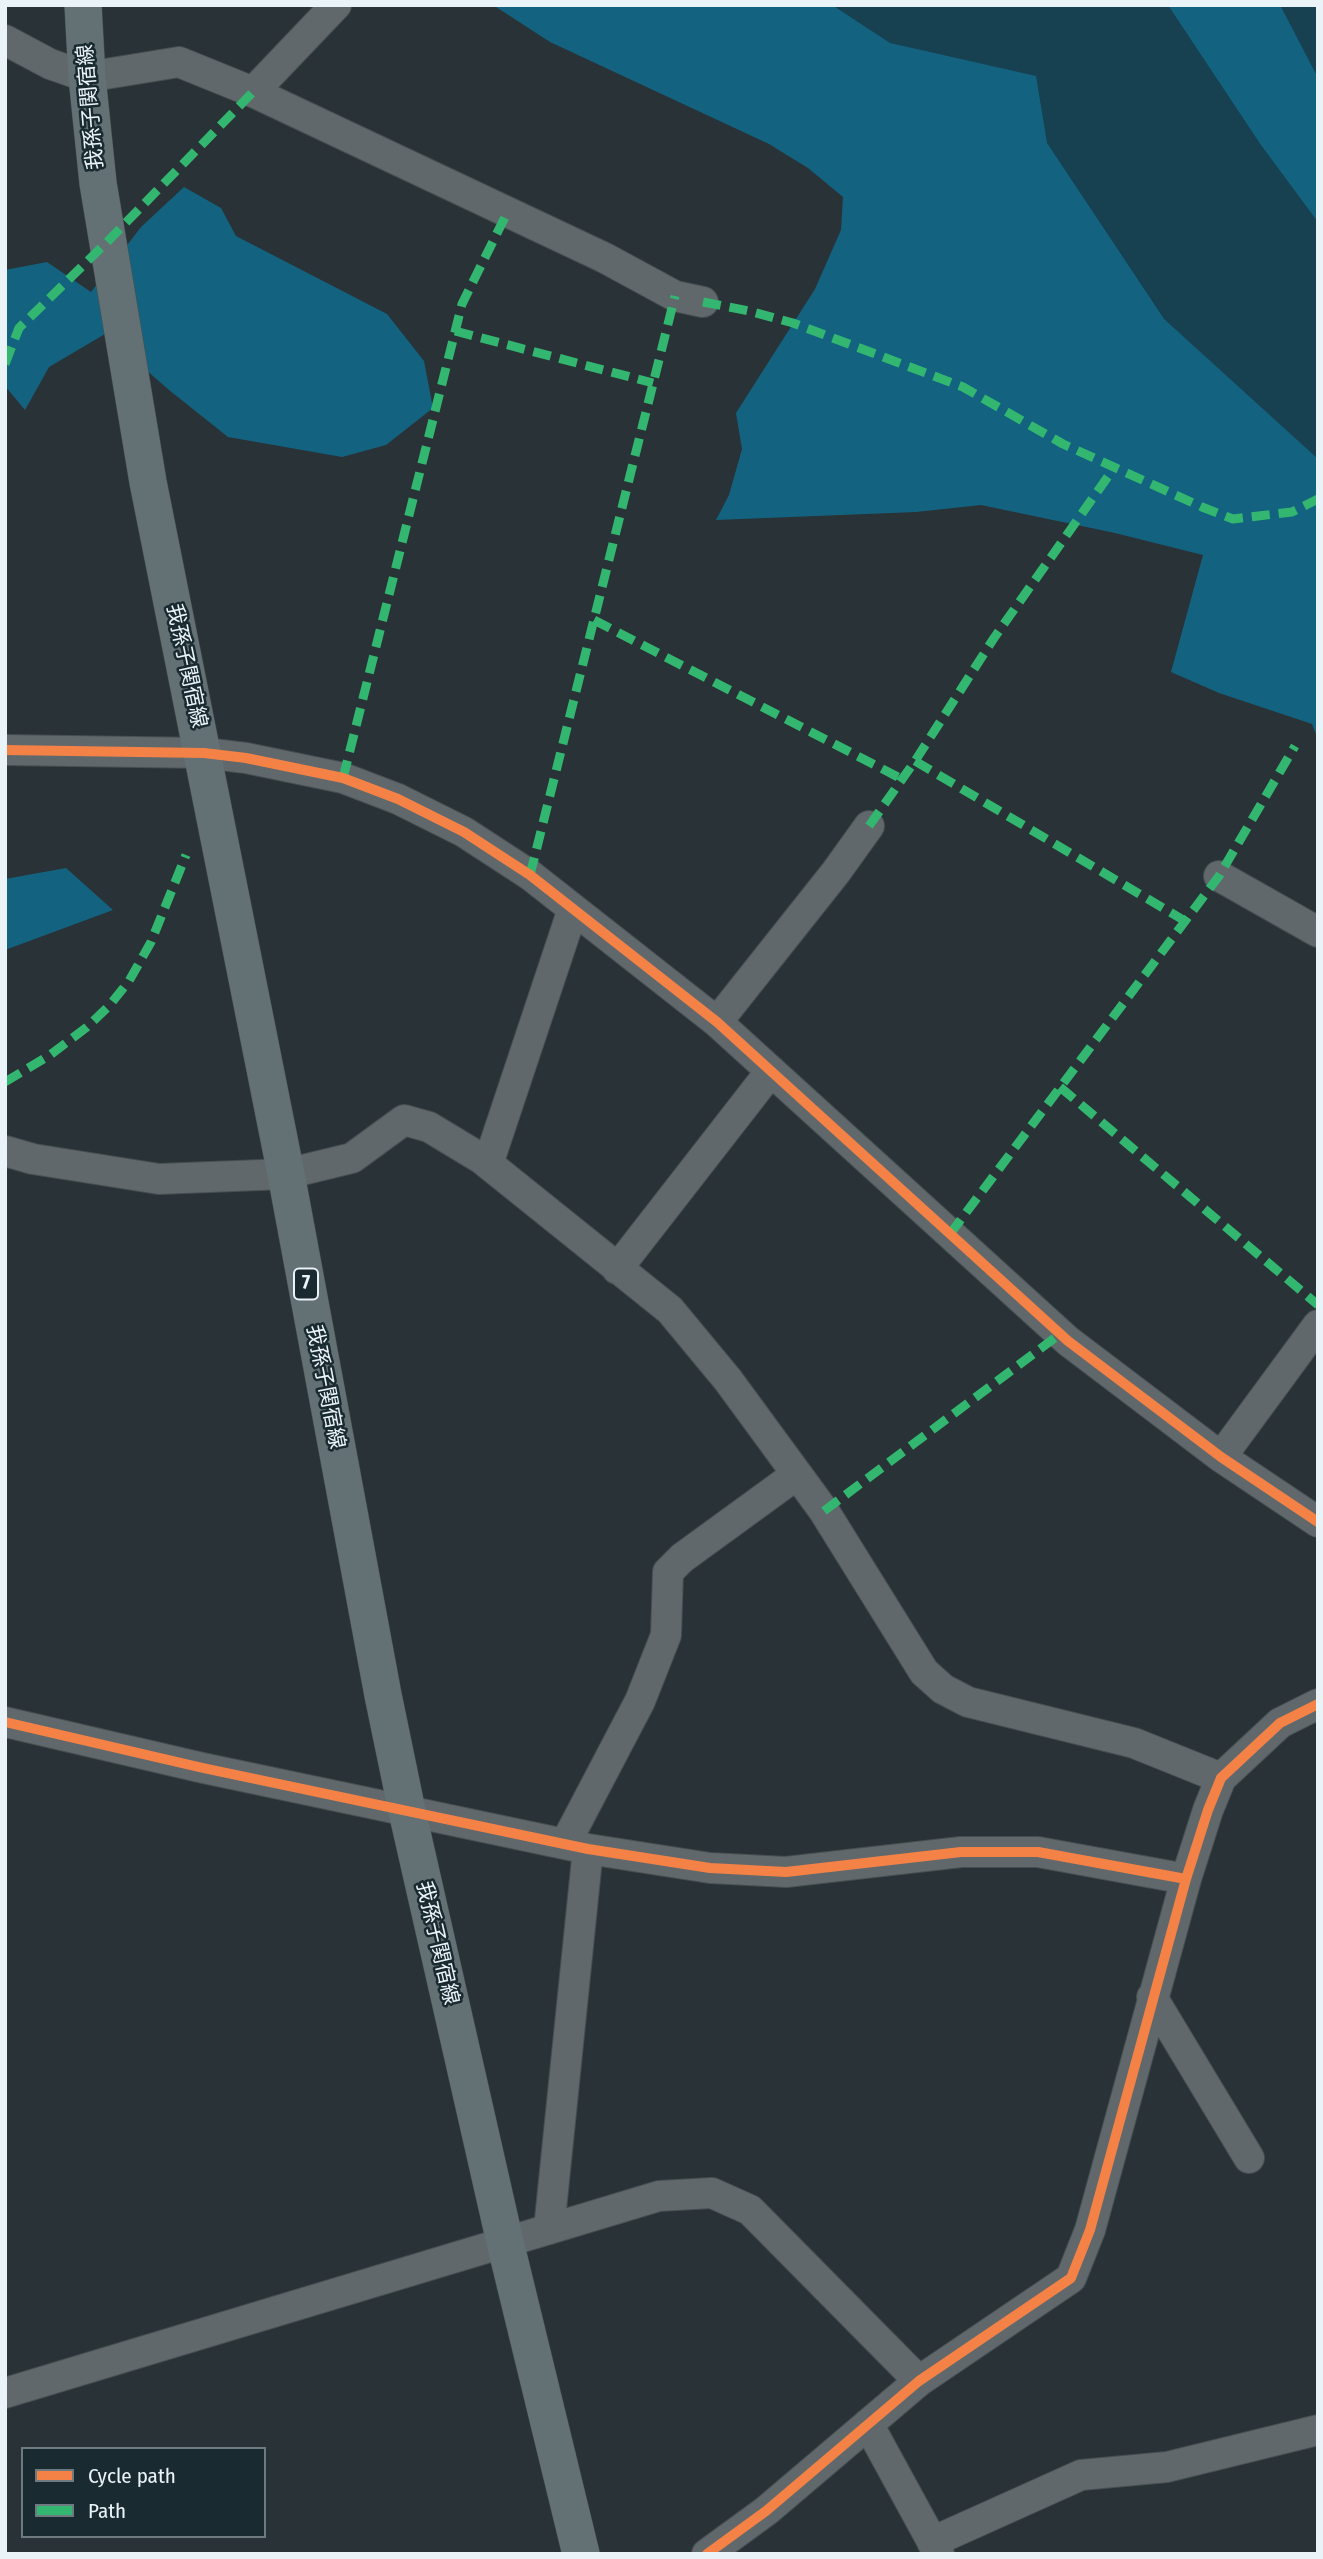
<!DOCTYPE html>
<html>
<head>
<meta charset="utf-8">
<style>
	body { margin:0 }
	#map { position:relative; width:1323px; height:2559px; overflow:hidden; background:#293236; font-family:"Fira Sans Condensed",sans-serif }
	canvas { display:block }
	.frame { position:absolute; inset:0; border:7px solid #eaf4f8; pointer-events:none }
	.legend { position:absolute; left:21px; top:2447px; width:245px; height:91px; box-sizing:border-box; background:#1a2a31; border:2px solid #6d7b81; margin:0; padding:9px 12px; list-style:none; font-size:21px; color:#eaf4f8 }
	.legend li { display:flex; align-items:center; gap:14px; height:35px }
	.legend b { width:35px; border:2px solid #6d7b81 }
</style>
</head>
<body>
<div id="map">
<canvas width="1323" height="2559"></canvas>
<div class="frame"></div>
<ul class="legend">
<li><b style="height:9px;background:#f48246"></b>Cycle path</li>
<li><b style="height:9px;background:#33b770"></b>Path</li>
</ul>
</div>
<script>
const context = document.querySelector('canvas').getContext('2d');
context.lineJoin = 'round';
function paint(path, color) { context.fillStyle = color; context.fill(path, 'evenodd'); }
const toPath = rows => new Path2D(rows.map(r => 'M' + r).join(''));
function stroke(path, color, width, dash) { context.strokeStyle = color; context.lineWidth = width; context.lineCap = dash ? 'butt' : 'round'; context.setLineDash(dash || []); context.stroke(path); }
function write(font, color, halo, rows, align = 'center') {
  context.font = font + ' "Fira Sans Condensed","Noto Sans JP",sans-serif'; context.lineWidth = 5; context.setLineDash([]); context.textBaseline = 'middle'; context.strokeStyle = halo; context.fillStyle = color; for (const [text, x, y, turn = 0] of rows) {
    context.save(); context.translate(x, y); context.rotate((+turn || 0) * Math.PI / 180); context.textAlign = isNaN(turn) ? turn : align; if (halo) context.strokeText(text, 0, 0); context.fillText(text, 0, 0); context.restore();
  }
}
paint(toPath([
	[715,5,1318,5,1318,488]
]), '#174151');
paint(toPath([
	[493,5,832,5,890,43,1036,76,1047,143,1164,319,1318,459,1318,739,1312,724,1219,693,1171,672,1203,555,1115,533,981,505,916,512,716,520,729,495,742,449,736,413,815,289,841,230,843,197,808,168,769,144,550,42],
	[1168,5,1280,5,1318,78,1318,222,1261,145],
	[184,187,221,208,236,236,387,314,424,361,433,408,386,445,342,457,228,437,169,390,105,334,49,367,25,410,5,386,5,270,47,262,91,292,141,227],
	[66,868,113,910,5,950,5,879]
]), '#136380');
const minor = toPath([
	[5,40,50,64,87,77,179,62,253,92,605,258,675,296,703,302],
	[253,92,336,5],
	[5,750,204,753,246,758,343,778,398,799,464,832,530,875,717,1022,1068,1341,1221,1457,1318,1522],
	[1219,876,1318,932],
	[717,1022,836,872,869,826],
	[5,1151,33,1159,159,1179,286,1174,352,1158,404,1120,429,1127,482,1159,670,1310,728,1380,824,1511,924,1672,943,1689,968,1702,1134,1743,1221,1778],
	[488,1164,573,909],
	[617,1269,771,1071],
	[1221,1457,1318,1325],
	[5,1722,203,1768,588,1849,710,1868,786,1872,961,1852,1038,1852,1186,1879],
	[565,1844,640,1701,666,1635,668,1572,682,1558,796,1475],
	[1152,1997,1249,2158],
	[549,2229,588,1849],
	[5,2393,659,2196,712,2193,750,2210,919,2381],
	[868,2424,939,2554],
	[932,2542,1081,2475,1167,2467,1318,2430],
	[707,2554,766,2511,919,2381,1071,2278,1090,2230,1186,1879,1208,1810,1221,1778,1280,1723,1318,1704]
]);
const major = toPath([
	[83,5,87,77,98,183,148,482,286,1174,383,1695,407,1811,505,2242,581,2554]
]);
stroke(minor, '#464e51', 32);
stroke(major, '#464e51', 38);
stroke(minor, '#60686b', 30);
stroke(major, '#637174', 37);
stroke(toPath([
	[703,302,749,311,793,323,963,387,1063,444,1202,507,1233,519,1292,512,1318,499],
	[455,331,653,383],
	[5,364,19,328,107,242,253,92],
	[594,620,902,779],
	[915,761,1185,921],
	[343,778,462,304,507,213],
	[869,826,915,761,994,638,1114,468],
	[530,875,675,296],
	[5,1082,50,1055,87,1027,109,1006,129,981,151,942,186,855],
	[1060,1087,1318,1305],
	[950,1234,1219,876,1295,746],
	[824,1511,1060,1334]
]), '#33b770', 9, [18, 9]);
stroke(toPath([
	[5,750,204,753,246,758,343,778,398,799,464,832,530,875,717,1022,1068,1341,1221,1457,1318,1522],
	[5,1722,203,1768,588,1849,710,1868,786,1872,961,1852,1038,1852,1186,1879],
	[707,2554,766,2511,919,2381,1071,2278,1090,2230,1186,1879,1208,1810,1221,1778,1280,1723,1318,1704]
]), '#f48246', 10);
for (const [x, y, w] of [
	[306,1284,24]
]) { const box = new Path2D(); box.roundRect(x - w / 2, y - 15.5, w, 31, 5); context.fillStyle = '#1a2a31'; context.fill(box); stroke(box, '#eaf4f8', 2); }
write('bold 19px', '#eaf4f8', null, [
	["7",306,1284]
]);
write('21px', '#eaf4f8', '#1a2a31', [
	["我孫子関宿線",91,107,-95],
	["我孫子関宿線",186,666,78],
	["我孫子関宿線",325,1387,79],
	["我孫子関宿線",437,1943,77]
]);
</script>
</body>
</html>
